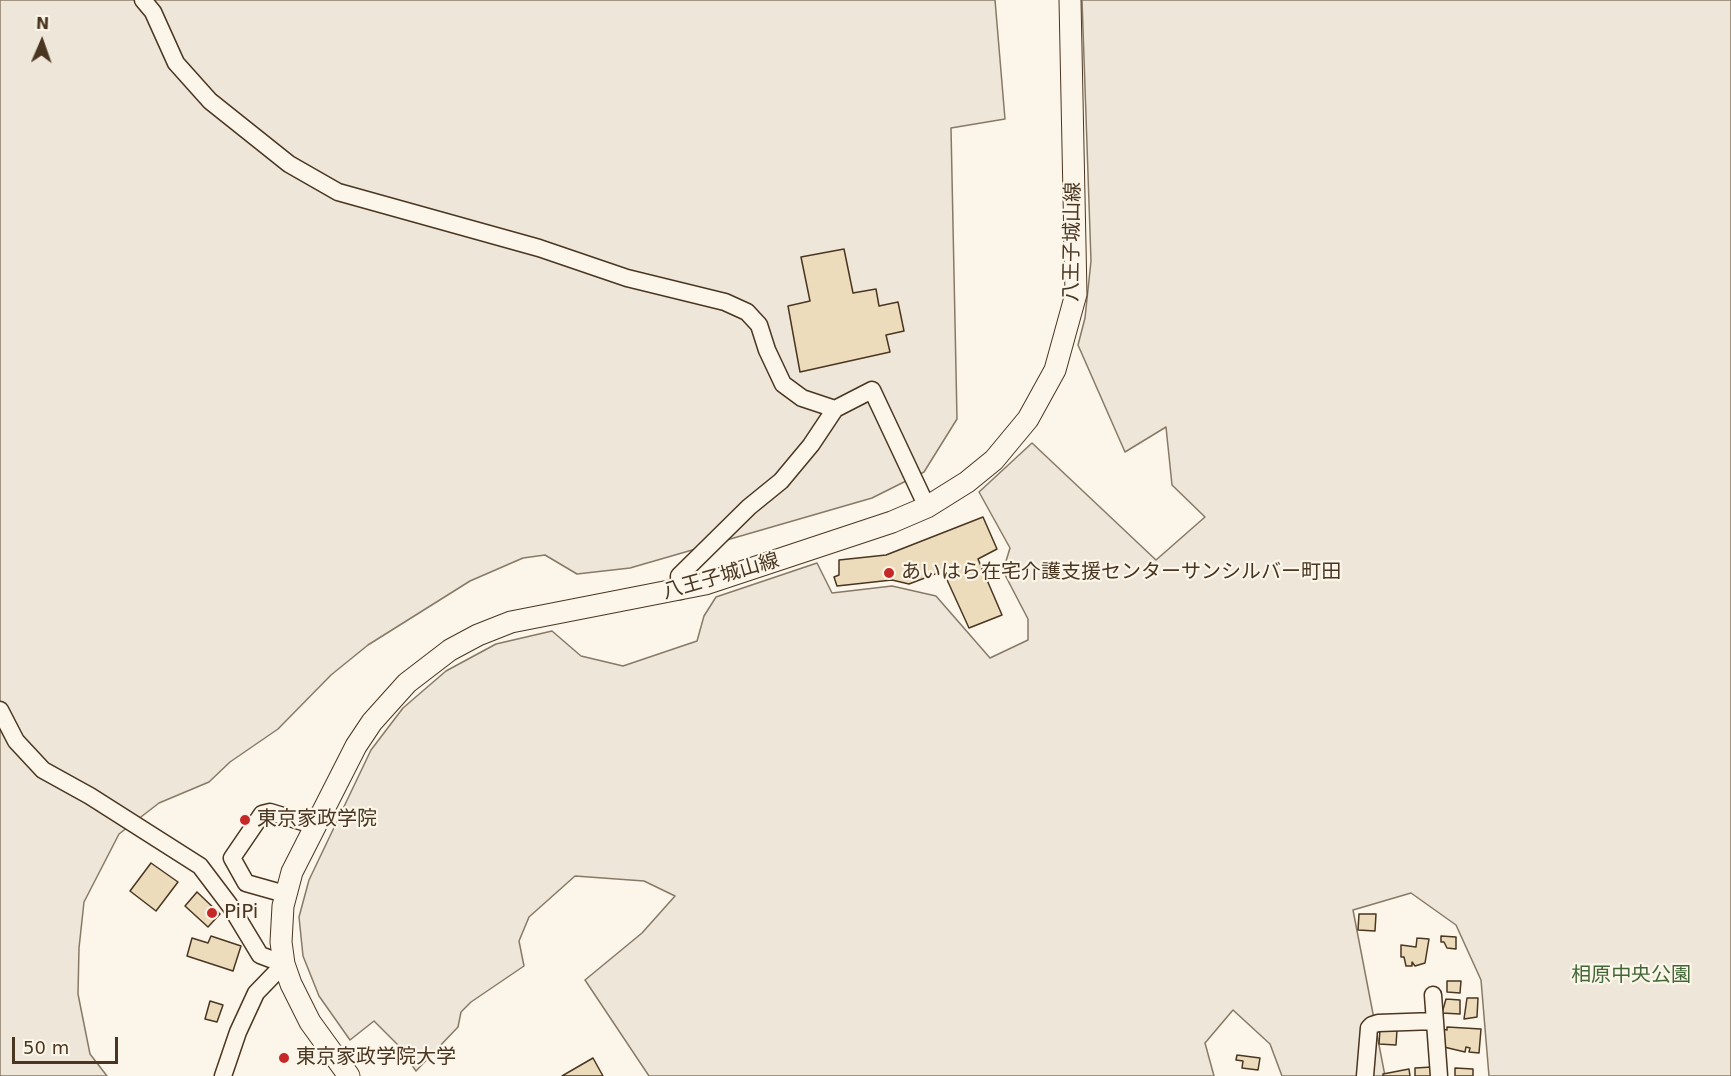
<!DOCTYPE html>
<html>
<head>
<meta charset="utf-8">
<style>
	body { margin:0 }
	#map { position:relative; width:1731px; height:1076px; overflow:hidden; background:#fbf6e9; font-family:"DejaVu Sans",sans-serif }
	canvas { display:block }
	.north { position:absolute; left:12px; top:12px; width:60px; height:60px; -webkit-text-stroke:4px #fbf6e9; paint-order:stroke; rotate:2deg; font-size:16px; font-weight:700; line-height:24px; text-align:center; color:#4a3520 }
	.north::after { content:''; display:block; margin:auto; width:21px; height:27px; background:#4a3520; clip-path:polygon(50% 0,100% 100%,50% 72%,0 100%) }
	.scale { position:absolute; left:12px; top:1037px; width:106px; height:27px; box-sizing:border-box; border:3px solid #4a3520; border-top:0; padding-left:8px; font-size:18px; line-height:21px; white-space:nowrap; color:#4a3520; -webkit-text-stroke:4px #fbf6e9; paint-order:stroke }
</style>
</head>
<body>
<div id="map">
<canvas width="1731" height="1076"></canvas>
<div class="north">N</div>
<div class="scale">50 m</div>
</div>
<script>
const context = document.querySelector('canvas').getContext('2d');
context.lineJoin = 'round';
function paint(path, color) { context.fillStyle = color; context.fill(path, 'evenodd'); }
const toPath = rows => new Path2D(rows.map(r => 'M' + r).join(''));
function stroke(path, color, width, dash) { context.strokeStyle = color; context.lineWidth = width; context.lineCap = dash ? 'butt' : 'round'; context.setLineDash(dash || []); context.stroke(path); }
function write(font, color, halo, rows, align = 'center') {
  context.font = font + ' "DejaVu Sans","Noto Sans JP",sans-serif'; context.lineWidth = 4.5; context.setLineDash([]); context.textBaseline = 'middle'; context.strokeStyle = halo; context.fillStyle = color; for (const [text, x, y, turn = 0] of rows) {
    context.save(); context.translate(x, y); context.rotate((+turn || 0) * Math.PI / 180); context.textAlign = isNaN(turn) ? turn : align; if (halo) context.strokeText(text, 0, 0); context.fillText(text, 0, 0); context.restore();
  }
}
const green = toPath([
	[0,0,995,0,1005,119,951,128,957,419,924,472,872,498,630,568,577,574,545,555,523,558,470,581,368,645,331,675,278,729,230,762,209,782,159,803,119,834,84,902,79,948,78,994,90,1054,107,1076,0,1076,0,0],
	[1082,0,1731,0,1731,1076,1489,1076,1481,980,1456,925,1411,893,1353,910,1385,1076,1282,1076,1270,1044,1233,1010,1205,1043,1214,1076,649,1076,585,980,642,933,675,896,644,881,575,876,529,917,519,941,524,966,471,1002,461,1012,458,1027,416,1071,398,1045,374,1021,350,1040,319,996,303,956,299,917,309,880,371,750,403,708,446,671,496,644,552,631,581,656,623,666,697,641,704,616,716,597,817,563,832,593,892,586,936,596,990,658,1028,640,1028,619,1003,571,1010,548,979,492,1032,443,1156,560,1205,517,1172,485,1166,427,1125,452,1078,345,1085,318,1091,261,1082,0]
]);
paint(green, '#ede6d9');
stroke(green, '#887966', 1.5);
const building = toPath([
	[844,249,853,293,876,289,879,306,898,302,904,331,886,335,890,352,800,372,788,306,810,301,801,257,844,249],
	[983,517,997,549,978,559,1002,615,969,628,943,571,909,584,892,580,837,586,834,577,839,575,839,560,886,555,983,517],
	[151,863,178,882,156,911,130,891,151,863],
	[197,892,220,914,208,927,185,906,197,892],
	[1359,914,1376,914,1375,931,1358,930,1359,914],
	[211,936,241,946,233,971,187,956,192,938,208,943,211,936],
	[1441,936,1456,937,1456,949,1447,948,1444,942,1441,942,1441,936],
	[1417,938,1429,939,1425,963,1415,966,1412,962,1412,966,1406,966,1404,957,1401,957,1401,945,1416,947,1417,938],
	[1447,981,1461,981,1460,993,1447,992,1447,981],
	[1467,998,1478,998,1477,1017,1464,1019,1467,998],
	[1446,999,1460,1000,1460,1014,1442,1013,1446,999],
	[210,1001,223,1005,217,1022,205,1019,210,1001],
	[1447,1027,1481,1029,1479,1053,1469,1052,1470,1048,1466,1047,1465,1052,1444,1047,1445,1040,1441,1040,1442,1029,1447,1030,1447,1027],
	[1380,1029,1397,1030,1396,1045,1379,1044,1380,1029],
	[1237,1055,1260,1058,1258,1070,1242,1068,1243,1061,1236,1060,1237,1055],
	[593,1058,603,1076,562,1076,593,1058],
	[1432,1067,1432,1076,1415,1076,1415,1068,1432,1067],
	[1455,1068,1473,1069,1473,1076,1455,1076,1455,1068],
	[1409,1069,1410,1076,1383,1076,1383,1074,1409,1069]
]);
paint(building, '#ecdcbc');
stroke(building, '#4a3520', 1.5);
const minor = toPath([
	[143,0,153,12,176,63,210,101,289,164,338,192,539,248,627,278,725,302,747,312,759,325,767,350,783,384,802,398,835,409],
	[680,591,679,576,749,507,781,481,811,445,835,409,872,390,927,507],
	[0,710,16,741,43,770,90,796,200,866,231,907,260,955,284,964,256,993,238,1032,223,1076],
	[285,894,246,883,232,858,262,814,270,812,316,826],
	[1433,995,1439,1076],
	[1365,1076,1369,1028,1372,1025,1378,1023,1435,1021]
]);
const major = toPath([
	[349,1076,310,1022,291,984,284,964,281,942,283,906,292,872,356,746,372,722,407,683,450,650,478,635,511,622,705,584,892,522,927,507,967,482,994,460,1028,419,1055,370,1076,294,1070,0]
]);
stroke(minor, '#4a3520', 19);
stroke(major, '#4a3520', 23);
stroke(minor, '#fbf6e9', 16);
stroke(major, '#fbf6e9', 21);
for (const [x, y, r, color] of [
	[889,573,6,"#c62828"],
	[245,820,6,"#c62828"],
	[212,913,6,"#c62828"],
	[284,1058,6,"#c62828"]
]) { const dot = new Path2D(); dot.arc(x, y, r, 0, 2 * Math.PI); context.fillStyle = color; context.fill(dot); stroke(dot, '#fbf6e9', 2); }
write('20px', '#4a3520', '#fbf6e9', [
	["八王子城山線",1073,242,-89],
	["八王子城山線",721,577,-16]
]);
write('20px', '#4a3520', '#fbf6e9', [
	["あいはら在宅介護支援センターサンシルバー町田",901,573],
	["東京家政学院",257,820],
	["PiPi",224,913],
	["東京家政学院大学",296,1058]
], 'left');
write('20px', '#436837', '#fbf6e9', [
	["相原中央公園",1631,976]
]);
</script>
</body>
</html>
